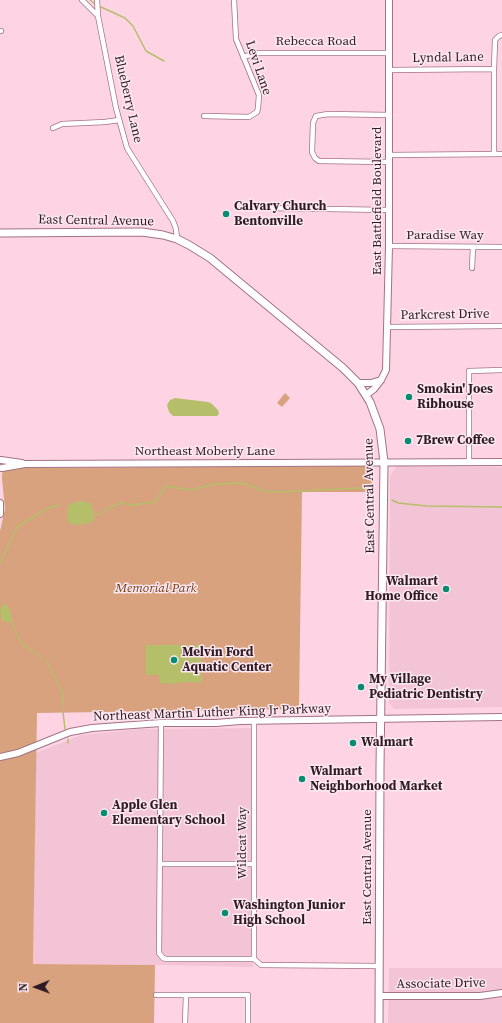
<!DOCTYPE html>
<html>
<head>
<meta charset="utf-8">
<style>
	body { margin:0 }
	#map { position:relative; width:502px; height:1023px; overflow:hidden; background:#fed4e4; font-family:"Source Serif 4",serif }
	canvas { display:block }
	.north { position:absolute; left:16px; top:967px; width:40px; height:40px; -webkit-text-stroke:3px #fee8f0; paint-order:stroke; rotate:269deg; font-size:11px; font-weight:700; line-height:16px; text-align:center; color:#2e1b23 }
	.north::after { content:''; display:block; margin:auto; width:14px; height:18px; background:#2e1b23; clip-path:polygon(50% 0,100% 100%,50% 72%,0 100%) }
</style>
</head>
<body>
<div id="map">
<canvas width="502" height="1023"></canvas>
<div class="north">N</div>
</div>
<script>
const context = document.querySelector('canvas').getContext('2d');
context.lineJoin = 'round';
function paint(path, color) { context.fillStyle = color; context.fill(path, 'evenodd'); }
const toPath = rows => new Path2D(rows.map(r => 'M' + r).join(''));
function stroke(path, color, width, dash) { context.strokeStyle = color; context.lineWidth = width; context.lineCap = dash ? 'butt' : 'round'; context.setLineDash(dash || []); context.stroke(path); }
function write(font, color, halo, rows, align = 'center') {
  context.font = font + ' "Source Serif 4",serif'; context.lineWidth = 3; context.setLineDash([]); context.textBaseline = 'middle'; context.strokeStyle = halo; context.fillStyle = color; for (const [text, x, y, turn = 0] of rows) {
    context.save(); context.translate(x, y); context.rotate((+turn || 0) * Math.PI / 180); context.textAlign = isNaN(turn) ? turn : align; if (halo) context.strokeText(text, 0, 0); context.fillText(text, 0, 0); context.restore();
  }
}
paint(toPath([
	[397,466,502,467,502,707,394,709,389,703,390,475],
	[251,728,253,967,155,965,33,964,36,753,81,735,141,729],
	[389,968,502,968,502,1023,388,1023]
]), '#f3c4d6');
paint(toPath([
	[285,393,290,398,282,407,277,403],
	[368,466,372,467,372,492,302,492,299,709,37,713,33,964,155,965,154,1023,0,1023,0,531,5,509,2,479,2,473,5,470,10,468]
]), '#d9a27e');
paint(toPath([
	[175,398,208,402,211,403,218,410,219,414,217,416,173,416,169,412,167,405,170,400],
	[80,501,91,503,94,516,93,521,89,523,76,525,71,524,68,521,67,514,69,504],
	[2,605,7,605,12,615,12,623,3,621,1,619,0,610],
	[146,645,202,645,202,683,189,682,176,683,176,684,160,683,159,675,146,675]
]), '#b5be69');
stroke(toPath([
	[90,0,95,4],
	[101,7,125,18,133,26,146,51,164,61],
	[392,500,398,503,427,506,502,507],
	[93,514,98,515,107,509,121,503,132,505,155,502,166,486,190,490,216,484,243,483,264,491,281,492,360,488,374,490],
	[0,563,17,527,48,508,59,505],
	[11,621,17,635,22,644,41,657],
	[46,660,63,693,63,706],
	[63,712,65,729],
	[68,739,68,743]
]), '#b5be69', 1.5);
const minor = toPath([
	[82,0,98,16],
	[97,0,98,16,116,108,127,148,173,221,176,229,177,239],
	[0,31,1,31],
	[243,57,257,53,389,53],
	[390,70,494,69],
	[204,116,249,117,257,112,258,108,259,95,236,39,234,0],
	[53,128,62,124,105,122,119,120],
	[494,154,494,69,495,40,499,36,502,35],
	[389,155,502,154],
	[389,162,319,161,315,158,312,152,313,123,316,116,328,114,390,115],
	[268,208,388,210],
	[389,246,502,247],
	[472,268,473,247],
	[387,327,502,326],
	[469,462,469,371,502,370],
	[254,721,254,959,261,965,379,966],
	[161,723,159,953,163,958,166,959,254,959],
	[160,864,254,864],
	[156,995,248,995,248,1023],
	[185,1023,186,995]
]);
const tertiary = toPath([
	[358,383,371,383,381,380],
	[366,395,374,389,381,380,386,370,389,246,389,0],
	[1,460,22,463],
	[2,468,25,464,502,462],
	[0,503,0,514],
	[0,757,18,753,70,732,92,728,161,723,216,723,240,721,502,717],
	[379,996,480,996,502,993]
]);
const secondary = toPath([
	[0,233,142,232,163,235,177,239,189,245,210,258,343,368,358,383,370,402,380,429,384,462,380,768,379,1023]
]);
stroke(minor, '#a27385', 6);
stroke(tertiary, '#a27385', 8);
stroke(secondary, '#a27385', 9);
stroke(minor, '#fff', 4.5);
stroke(tertiary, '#fff', 6);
stroke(secondary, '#fff', 7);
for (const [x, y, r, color] of [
	[226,214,4,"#058c73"],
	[409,397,4,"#058c73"],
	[408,441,4,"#058c73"],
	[446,589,4,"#058c73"],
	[174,660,4,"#058c73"],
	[361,687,4,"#058c73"],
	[353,743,4,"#058c73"],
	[302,779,4,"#058c73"],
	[104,813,4,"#058c73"],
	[225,913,4,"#058c73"]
]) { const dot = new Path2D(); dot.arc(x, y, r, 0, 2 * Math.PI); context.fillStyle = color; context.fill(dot); stroke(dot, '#fee8f0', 1.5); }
write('13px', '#2e1b23', '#fee8f0', [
	["Rebecca Road",316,42],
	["Lyndal Lane",448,58,-1],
	["Levi Lane",258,68,71],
	["Blueberry Lane",128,99,77],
	["East Battlefield Boulevard",378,201,-90],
	["East Central Avenue",96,221,1],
	["Paradise Way",445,236],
	["Parkcrest Drive",445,315,-1],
	["Northeast Moberly Lane",205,452],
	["East Central Avenue",370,496,-91],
	["Northeast Martin Luther King Jr Parkway",212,713,-2],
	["Wildcat Way",243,843,-90],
	["East Central Avenue",368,867,-90],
	["Associate Drive",441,984,-1]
]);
write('bold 13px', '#2e1b23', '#fee8f0', [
	["Calvary Church",234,207],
	["Bentonville",234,222],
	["Smokin' Joes",417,390],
	["Ribhouse",417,405],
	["7Brew Coffee",416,441],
	["Walmart",438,582,"right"],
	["Home Office",438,597,"right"],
	["Melvin Ford",182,653],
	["Aquatic Center",182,668],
	["My Village",369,680],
	["Pediatric Dentistry",369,695],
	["Walmart",361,743],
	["Walmart",310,772],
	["Neighborhood Market",310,787],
	["Apple Glen",112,806],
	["Elementary School",112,821],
	["Washington Junior",233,906],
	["High School",233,921]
], 'left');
write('italic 13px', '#6e3d1a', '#fee8f0', [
	["Memorial Park",156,589]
]);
</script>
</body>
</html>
